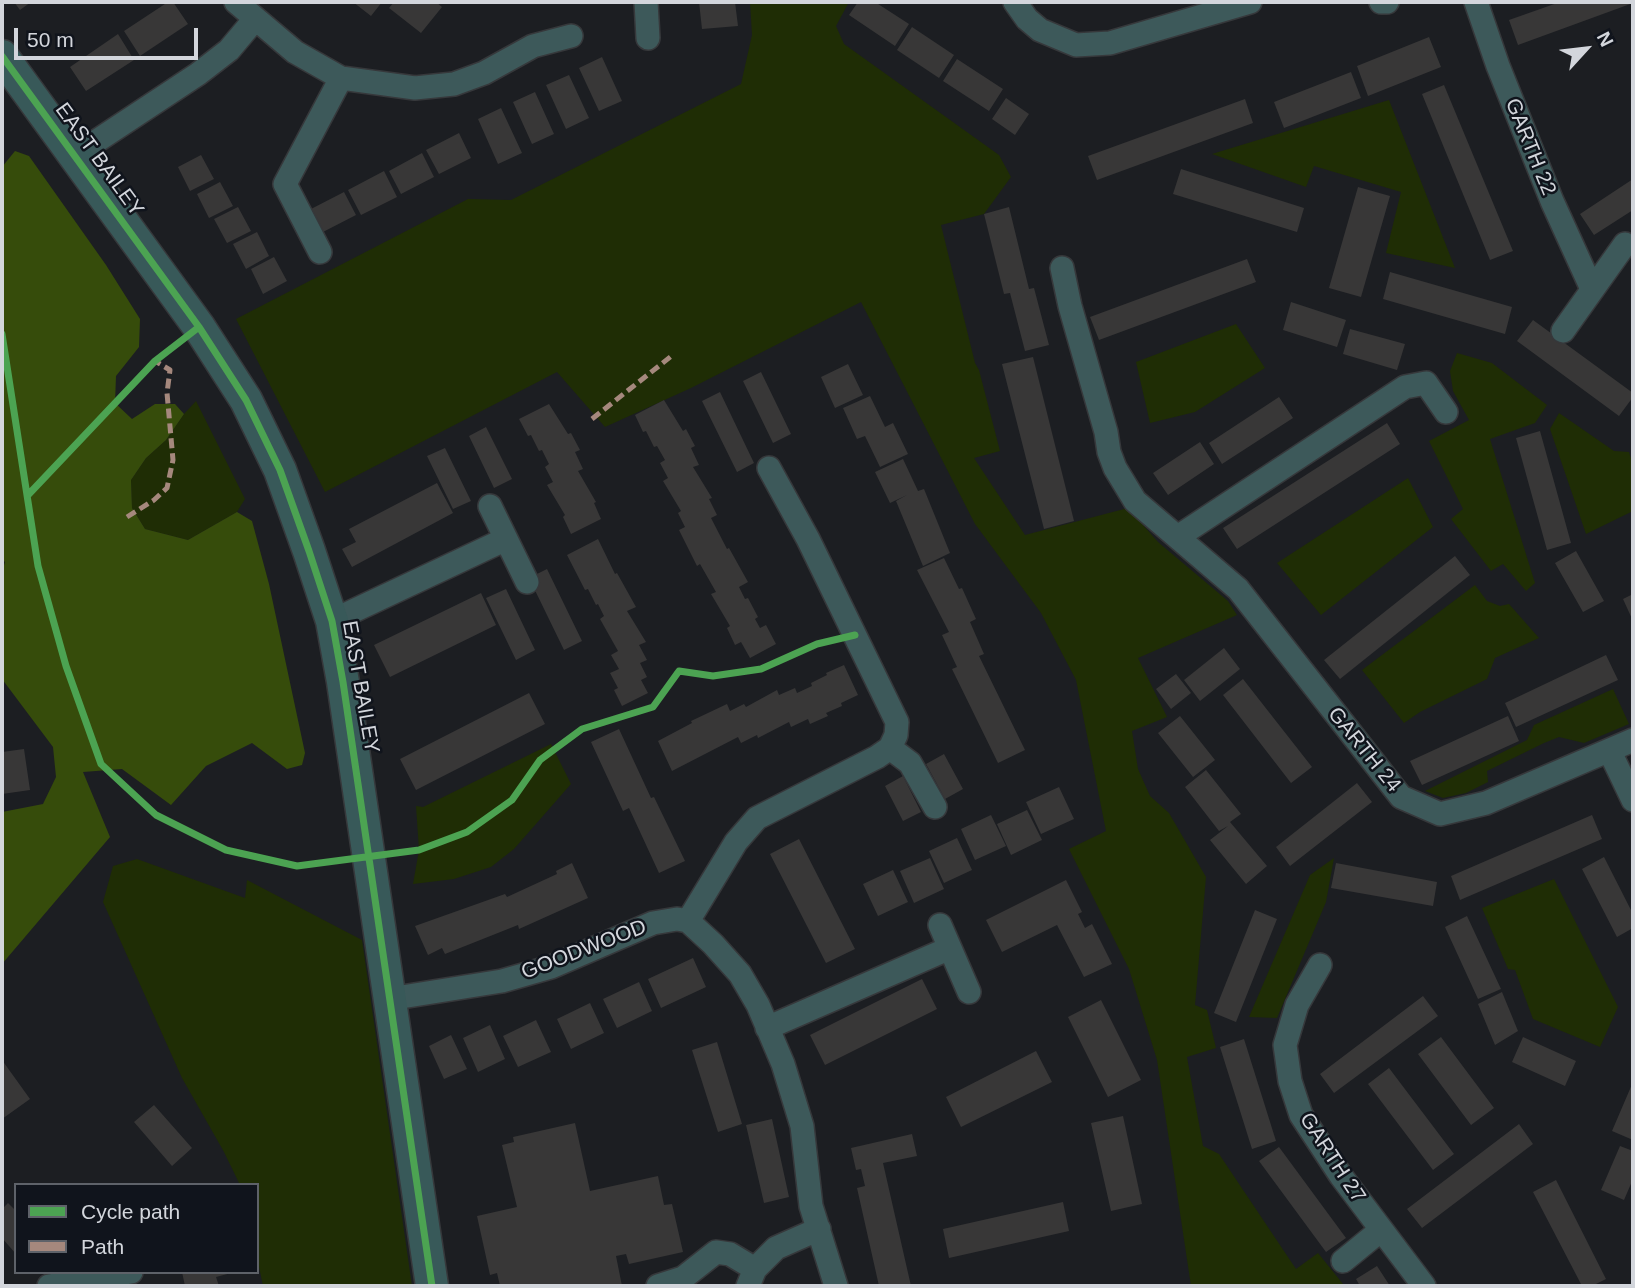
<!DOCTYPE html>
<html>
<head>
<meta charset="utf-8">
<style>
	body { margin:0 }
	#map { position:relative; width:1635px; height:1288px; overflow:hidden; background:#1c1e22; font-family:Arial,sans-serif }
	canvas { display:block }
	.frame { position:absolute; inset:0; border:4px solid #d3d6dc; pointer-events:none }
	.legend { position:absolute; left:14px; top:1183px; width:245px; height:91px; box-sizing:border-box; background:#10141c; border:2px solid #5e6269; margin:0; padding:9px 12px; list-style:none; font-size:21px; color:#d3d6dc }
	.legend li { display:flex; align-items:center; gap:14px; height:35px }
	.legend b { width:35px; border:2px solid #5e6269 }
	.north { position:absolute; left:1551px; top:14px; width:70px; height:70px; -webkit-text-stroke:5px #10141c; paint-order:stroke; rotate:63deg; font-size:19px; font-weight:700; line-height:28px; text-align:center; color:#d3d6dc }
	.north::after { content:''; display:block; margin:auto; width:24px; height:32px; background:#d3d6dc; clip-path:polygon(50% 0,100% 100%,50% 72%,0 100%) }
	.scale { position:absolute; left:14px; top:28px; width:184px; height:32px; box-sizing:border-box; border:4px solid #d3d6dc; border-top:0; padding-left:9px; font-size:21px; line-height:24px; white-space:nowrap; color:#d3d6dc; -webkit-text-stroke:5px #10141c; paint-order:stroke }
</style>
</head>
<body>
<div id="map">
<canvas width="1635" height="1288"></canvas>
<div class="frame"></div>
<ul class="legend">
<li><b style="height:9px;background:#4ca352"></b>Cycle path</li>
<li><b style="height:9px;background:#a5887d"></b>Path</li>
</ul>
<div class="north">N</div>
<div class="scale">50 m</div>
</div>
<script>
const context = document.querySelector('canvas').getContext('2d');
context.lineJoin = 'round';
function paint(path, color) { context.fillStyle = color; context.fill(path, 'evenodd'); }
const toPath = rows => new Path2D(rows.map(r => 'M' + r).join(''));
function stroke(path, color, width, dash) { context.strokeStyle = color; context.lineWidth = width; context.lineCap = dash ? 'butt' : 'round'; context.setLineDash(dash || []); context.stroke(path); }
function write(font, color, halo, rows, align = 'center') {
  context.font = font + ' Arial,sans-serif'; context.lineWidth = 5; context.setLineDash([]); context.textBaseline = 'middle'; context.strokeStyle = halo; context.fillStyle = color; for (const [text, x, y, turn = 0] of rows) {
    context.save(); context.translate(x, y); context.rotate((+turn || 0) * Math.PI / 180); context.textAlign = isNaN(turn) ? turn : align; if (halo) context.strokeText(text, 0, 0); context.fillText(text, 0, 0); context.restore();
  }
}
paint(toPath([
	[750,2,849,2,836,26,844,44,999,155,1011,177,984,214,941,225,975,363,979,370,1000,451,974,458,1025,535,1128,508,1158,542,1228,601,1237,615,1138,658,1167,717,1132,731,1138,769,1150,796,1169,813,1206,877,1195,1005,1207,1010,1216,1048,1187,1057,1203,1146,1219,1154,1296,1269,1318,1253,1343,1284,1340,1286,1191,1286,1157,1060,1129,969,1069,849,1106,831,1076,680,1041,613,975,524,861,302,691,388,605,427,557,372,325,492,236,319,468,199,511,200,741,84,752,35],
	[1389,100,1455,268,1386,253,1401,192,1314,166,1306,187,1212,154],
	[1236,324,1265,368,1195,412,1150,423,1136,362],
	[1457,353,1492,363,1547,405,1535,423,1490,439,1535,583,1526,591,1503,564,1491,571,1451,519,1463,509,1429,441,1469,420,1453,391,1450,371],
	[196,401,245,499,237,512,188,540,145,529,132,508,131,480,146,458,166,440,184,414],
	[1559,413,1614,451,1629,452,1633,465,1633,511,1586,534,1550,429],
	[1408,478,1433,527,1321,615,1277,563],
	[1475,585,1487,601,1500,606,1509,604,1539,638,1495,658,1487,679,1420,712,1404,723,1362,670],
	[1613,689,1629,724,1584,743,1559,737,1544,743,1487,771,1488,782,1466,793,1443,798,1425,791,1527,740,1534,725],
	[551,744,571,784,514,849,491,867,454,879,413,884,419,850,416,806,423,807],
	[1334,858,1326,902,1277,1018,1249,1017,1310,875],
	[137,859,245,898,247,880,362,940,412,1286,263,1286,257,1257,257,1185,240,1185,224,1152,182,1078,103,902,113,866],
	[1554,879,1618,1007,1600,1047,1533,1019,1515,970,1508,969,1482,908]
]), '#1f2d05');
paint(toPath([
	[15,151,29,156,106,265,140,319,139,347,116,376,115,403,132,419,155,404,175,404,184,414,166,440,146,458,131,480,132,508,145,529,188,540,237,512,252,521,269,584,305,753,302,765,287,769,252,743,206,766,171,805,122,769,83,772,110,837,2,964,2,812,43,804,56,777,53,747,2,679,2,572,5,562,2,559,2,167]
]), '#364c0b');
paint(toPath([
	[14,2,31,2,20,10],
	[168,2,173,2,188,24,140,56,124,31],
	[353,2,382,2,371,16],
	[394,2,436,2,442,7,421,33,389,8],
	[699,2,735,2,738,26,702,29],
	[858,2,875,2,909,24,895,46,849,15],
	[1560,2,1633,2,1633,3,1518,45,1509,20],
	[912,27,954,55,939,78,897,50],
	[118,34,134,60,86,91,70,67],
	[1429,37,1441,67,1368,96,1357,66],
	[602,57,622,101,599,111,579,68],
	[957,59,1003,89,989,111,943,81],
	[1351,72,1361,98,1284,128,1274,102],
	[569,75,589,118,566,129,546,85],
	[1444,85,1513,251,1490,260,1422,94],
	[535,92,554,134,532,144,513,102],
	[1006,98,1029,114,1015,135,992,119],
	[1245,99,1253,123,1097,180,1088,156],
	[501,108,522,153,498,164,478,119],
	[459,133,471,158,439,174,426,150],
	[422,153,434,177,401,194,389,171],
	[201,155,214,179,190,191,178,167],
	[1181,169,1304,208,1297,232,1173,194],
	[384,171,397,197,361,215,348,190],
	[1633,179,1633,210,1594,235,1580,214],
	[220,182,233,206,209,218,197,194],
	[1358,187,1390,196,1361,297,1329,288],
	[344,192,356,215,323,232,311,209],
	[238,207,251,231,227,243,214,219],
	[1009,207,1029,289,1034,288,1049,345,1025,351,1010,293,1004,294,984,214],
	[257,232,269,256,246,269,233,244],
	[274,257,287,281,263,294,251,269],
	[1247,259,1256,282,1099,340,1090,317],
	[1390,272,1512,307,1505,334,1383,299],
	[1291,302,1346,320,1337,347,1283,330],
	[1533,320,1633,393,1633,397,1619,416,1517,341],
	[1350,329,1405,344,1397,370,1343,354],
	[1033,357,1074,521,1044,529,1002,364],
	[848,364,863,395,835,408,821,377],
	[761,372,791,434,773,443,743,381],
	[720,392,754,463,737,472,702,401],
	[870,396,885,427,893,423,908,454,880,467,865,436,857,439,843,408],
	[1279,397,1293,418,1222,464,1209,443],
	[664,400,683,431,686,429,695,446,691,448,699,465,693,467,712,498,709,499,717,515,711,518,727,549,729,548,748,582,739,587,745,599,748,598,758,617,755,619,760,628,766,625,776,644,750,658,741,642,735,645,727,628,730,626,711,594,716,592,700,564,697,566,679,530,685,527,678,513,681,511,663,481,668,478,660,463,665,460,657,446,654,447,646,431,643,432,635,415],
	[549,404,568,434,571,433,580,450,575,452,583,469,578,471,596,502,594,503,601,519,571,534,563,517,565,515,547,485,553,482,545,467,549,464,542,450,539,451,531,435,528,436,519,419],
	[1387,423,1400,444,1237,549,1223,528],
	[486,427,512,479,494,488,469,436],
	[1540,431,1571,543,1547,550,1516,438],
	[1200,442,1214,464,1168,495,1153,473],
	[445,448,471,501,453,509,427,456],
	[903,459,918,491,924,489,950,553,923,566,896,501,907,495,890,503,875,472],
	[437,483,453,513,352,567,342,549,356,542,349,529],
	[598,539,615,574,617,573,636,607,627,611,646,642,639,645,647,660,640,663,647,677,641,680,648,693,622,706,614,690,618,688,610,673,619,669,611,655,618,651,600,619,604,616,598,604,596,605,588,589,585,590,567,555],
	[1576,551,1604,601,1583,612,1555,563],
	[1455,556,1470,575,1340,679,1324,660],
	[944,558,959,589,962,588,976,619,970,622,984,654,979,656,1025,750,998,763,952,669,957,667,942,635,949,632,917,570],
	[547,569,582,641,564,650,529,578],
	[506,589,535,650,516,660,486,598],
	[481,593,496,625,390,677,374,645],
	[1633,594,1633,621,1623,599],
	[1224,648,1240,669,1200,701,1184,680],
	[1606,655,1618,680,1516,727,1505,703],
	[844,665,858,695,841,703,842,706,826,713,828,716,810,724,808,719,791,727,789,722,758,738,757,735,741,743,738,737,672,771,658,741,692,723,691,721,727,704,730,711,744,704,746,707,777,690,779,695,795,688,797,693,812,686,811,683,827,675,826,673],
	[1176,674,1191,693,1171,709,1156,689],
	[1243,679,1312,767,1291,783,1223,695],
	[529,693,545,724,416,790,400,759],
	[1180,716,1215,760,1193,777,1158,733],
	[1508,716,1519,741,1422,785,1410,761],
	[619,729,651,798,654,797,685,861,659,873,629,808,623,811,591,742],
	[24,749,30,790,2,794,2,752],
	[944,754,963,789,945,799,926,764],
	[1206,770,1241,814,1230,822,1267,866,1246,884,1210,840,1228,826,1219,831,1185,787],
	[903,776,921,812,903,821,885,786],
	[1357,783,1372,802,1290,866,1276,847],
	[1059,787,1074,819,1041,834,1026,802],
	[1027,810,1042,840,1011,855,997,824],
	[991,815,1006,846,975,860,961,829],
	[1592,815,1602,839,1460,900,1451,876],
	[957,838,972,870,944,883,929,851],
	[799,839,855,949,826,963,770,854],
	[1604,857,1633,914,1633,928,1617,937,1582,869],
	[930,858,944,889,914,903,900,871],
	[572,863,588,898,519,929,518,925,445,954,442,948,428,955,415,926,505,894,507,897,557,874,556,871],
	[1336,863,1437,882,1433,906,1331,888],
	[893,870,908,902,878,916,863,884],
	[1066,880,1082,912,1078,914,1085,928,1092,924,1112,964,1084,977,1057,925,1002,952,986,920],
	[1255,910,1277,919,1236,1022,1214,1013],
	[1467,916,1501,989,1478,999,1445,927],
	[693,958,706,987,661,1008,648,979],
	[922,979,937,1009,825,1065,810,1035],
	[639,982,652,1011,617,1028,603,999],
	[1502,992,1518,1031,1495,1045,1478,1004],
	[1423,996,1438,1016,1334,1093,1320,1074],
	[1101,1000,1141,1080,1108,1097,1068,1017],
	[590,1003,604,1033,571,1049,557,1019],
	[536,1020,551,1052,518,1067,503,1036],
	[490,1025,505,1059,478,1072,463,1038],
	[451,1035,467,1069,444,1079,429,1046],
	[1441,1037,1494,1108,1471,1125,1418,1054],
	[1523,1037,1576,1061,1565,1086,1512,1062],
	[1244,1039,1276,1141,1252,1149,1220,1047],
	[717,1042,742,1124,718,1132,692,1050],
	[1036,1051,1052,1082,961,1127,946,1097],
	[2,1060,30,1099,2,1119],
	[1389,1068,1454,1154,1433,1170,1368,1084],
	[1633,1082,1633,1140,1612,1131],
	[154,1105,192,1148,172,1166,134,1122],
	[1123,1116,1142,1204,1111,1211,1091,1123],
	[772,1119,789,1197,764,1203,746,1125],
	[575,1123,590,1191,658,1176,664,1205,672,1204,683,1252,629,1264,626,1254,616,1256,622,1286,544,1286,543,1284,500,1286,497,1273,490,1275,477,1216,517,1207,502,1145,514,1142,513,1137],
	[1519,1124,1533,1144,1422,1228,1407,1209],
	[912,1134,917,1156,883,1163,911,1286,879,1286,857,1188,865,1186,861,1169,856,1170,851,1148],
	[1620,1146,1633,1151,1633,1179,1624,1200,1601,1190],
	[1279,1147,1346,1238,1326,1252,1259,1161],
	[1556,1180,1606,1279,1592,1286,1582,1286,1533,1192],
	[1063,1202,1069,1231,949,1258,943,1229],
	[8,1203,16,1211,16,1254,2,1238,2,1209],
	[1377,1266,1390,1286,1360,1286,1356,1279],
	[182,1272,231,1272,231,1273,216,1277,219,1286,185,1286]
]), '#383737');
const street = toPath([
	[236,2,295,52,341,78,415,88,454,84,484,73,533,46,571,36],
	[646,2,648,38],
	[1015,2,1027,19,1040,30,1076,45,1110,43,1250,2],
	[1381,2,1387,2],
	[1476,2,1498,66,1552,201,1592,289],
	[74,156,198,74,229,50,255,19],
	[320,252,285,184,341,78],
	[1062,268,1070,306,1106,432,1109,452,1115,468,1135,501,1238,589,1401,797,1440,814,1486,803,1633,740],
	[1563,331,1625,244],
	[490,506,527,582],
	[1179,536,1405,387,1426,383,1446,412],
	[332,621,506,539],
	[890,748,910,763,935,807],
	[1610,752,1633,800],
	[688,921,736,842,757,818,877,757,890,748,896,735,897,722,808,539,769,468],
	[940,925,969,992],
	[1320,965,1297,1005,1285,1045,1290,1081,1301,1115,1341,1176,1424,1286],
	[389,999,502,981,551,967,653,923,677,919,688,921,713,944,740,974,758,1005,783,1064,802,1126,811,1206,836,1286],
	[767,1028,950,948],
	[1343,1261,1381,1230],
	[49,1286,131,1272],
	[658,1286,683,1278,716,1252,730,1254,755,1269],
	[748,1286,755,1269,776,1248,819,1229]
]);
const secondary = toPath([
	[2,56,199,327,246,400,280,470,309,551,332,621,343,682,432,1286]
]);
stroke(street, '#36383b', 26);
stroke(secondary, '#36383b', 35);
stroke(street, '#3d595a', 23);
stroke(secondary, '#385959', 32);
stroke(toPath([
	[592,419,674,354],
	[127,517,154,500,167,488,173,460,167,393,170,370,155,361]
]), '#a5887d', 5, [10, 5]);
stroke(toPath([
	[2,56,199,327,246,400,280,470,309,551,332,621,343,682,432,1286],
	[2,334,38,566,66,666,101,764,156,815,226,850,297,866,419,850,467,832,512,800,540,760,582,729,653,707,679,671,713,676,761,669,817,644,855,635],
	[28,495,155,361,199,327]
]), '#4ca352', 7);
write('21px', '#d3d6dc', '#10141c', [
	["GARTH 22",1530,147,68],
	["EAST BAILEY",99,160,54],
	["EAST BAILEY",360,687,80],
	["GARTH 24",1364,750,51],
	["GOODWOOD",584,950,-21],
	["GARTH 27",1332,1158,57]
]);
</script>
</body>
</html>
